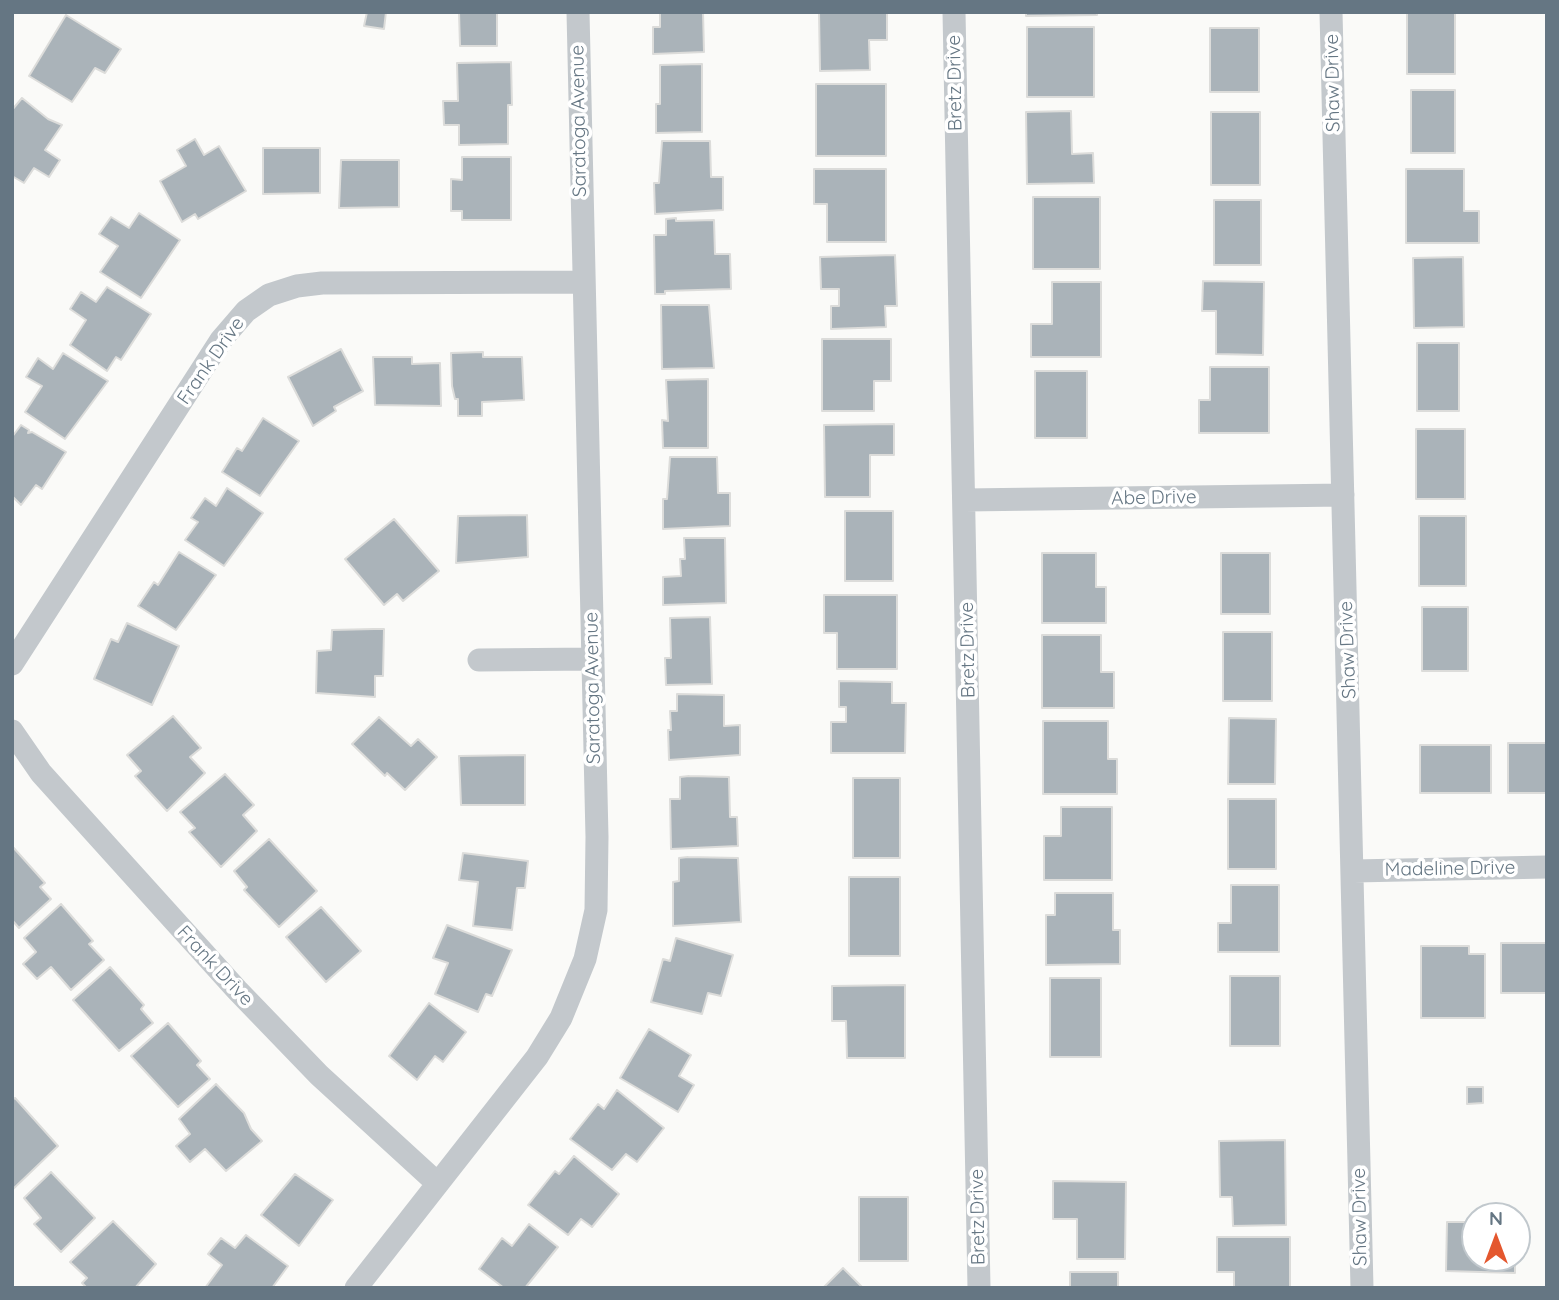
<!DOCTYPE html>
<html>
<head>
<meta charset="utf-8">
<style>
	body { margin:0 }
	#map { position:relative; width:1559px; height:1300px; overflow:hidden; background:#fafaf8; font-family:Quicksand,sans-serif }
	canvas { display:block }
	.frame { position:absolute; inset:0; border:14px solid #657683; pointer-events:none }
	.north { position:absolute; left:1461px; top:1202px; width:70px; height:70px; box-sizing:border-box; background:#fff; border:2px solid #c1c8cd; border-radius:50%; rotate:0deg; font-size:19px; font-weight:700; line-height:28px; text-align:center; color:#657683 }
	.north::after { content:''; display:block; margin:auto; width:24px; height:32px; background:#e4572e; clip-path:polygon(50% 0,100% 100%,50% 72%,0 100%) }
</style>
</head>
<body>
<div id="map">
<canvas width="1559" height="1300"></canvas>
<div class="frame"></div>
<div class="north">N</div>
</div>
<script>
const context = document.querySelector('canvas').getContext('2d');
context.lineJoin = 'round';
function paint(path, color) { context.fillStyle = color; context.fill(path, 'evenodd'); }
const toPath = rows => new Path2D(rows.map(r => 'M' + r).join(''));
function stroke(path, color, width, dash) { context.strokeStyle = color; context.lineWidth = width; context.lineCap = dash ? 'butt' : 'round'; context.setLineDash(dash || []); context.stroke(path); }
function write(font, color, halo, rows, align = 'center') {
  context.font = font + ' Quicksand,sans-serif'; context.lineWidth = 7; context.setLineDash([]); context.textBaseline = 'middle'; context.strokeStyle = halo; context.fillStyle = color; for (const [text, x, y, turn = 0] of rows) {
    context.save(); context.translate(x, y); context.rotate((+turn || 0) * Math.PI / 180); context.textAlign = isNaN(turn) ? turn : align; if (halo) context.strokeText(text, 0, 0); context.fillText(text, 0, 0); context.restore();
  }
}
const building = toPath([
	[367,12,386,12,384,29,364,26,367,12],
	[459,12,497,12,497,46,460,46,459,12],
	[660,12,703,12,704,52,653,54,653,27,660,27,660,12],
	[819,12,887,12,887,40,869,40,870,70,820,71,819,12],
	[1026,12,1097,12,1097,15,1026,16,1026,12],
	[1407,12,1455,12,1455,74,1407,74,1407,12],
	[66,15,121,49,105,73,95,68,72,102,29,76,66,15],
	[1027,27,1094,27,1094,97,1027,97,1027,27],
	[1210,28,1259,28,1259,92,1210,92,1210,28],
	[511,62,512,105,508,105,508,144,459,145,459,125,444,125,443,101,458,101,457,63,511,62],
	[702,64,702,132,656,133,656,104,660,104,660,65,702,64],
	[816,84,886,84,886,156,816,156,816,84],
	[1411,90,1455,90,1455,153,1411,153,1411,90],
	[22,98,48,119,62,125,45,150,60,160,49,177,34,168,24,183,12,176,12,110,22,98],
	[1071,111,1072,154,1093,153,1094,183,1027,184,1026,112,1071,111],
	[1211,112,1260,112,1260,185,1211,185,1211,112],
	[195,139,204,155,219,146,246,191,198,219,195,214,182,222,160,181,186,166,177,150,195,139],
	[662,141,710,141,711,177,723,177,723,210,655,214,654,183,659,183,662,141],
	[263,148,320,148,320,193,263,194,263,148],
	[462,157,511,157,511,220,462,220,462,211,451,211,451,179,462,180,462,157],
	[341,160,399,160,399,207,339,208,341,160],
	[814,169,886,169,886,242,827,242,827,204,814,204,814,169],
	[1406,169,1464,169,1464,211,1479,211,1479,243,1406,243,1406,169],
	[1033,197,1100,197,1100,269,1033,269,1033,197],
	[1214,200,1261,200,1261,265,1214,265,1214,200],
	[139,213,180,240,141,298,100,272,118,246,99,234,111,217,129,228,139,213],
	[676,218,676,221,714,220,715,254,730,254,731,289,665,291,665,294,655,294,654,235,666,235,666,219,676,218],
	[895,255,897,306,885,306,886,327,831,329,831,306,839,306,839,289,821,289,820,257,895,255],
	[1463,257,1464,327,1414,328,1413,258,1463,257],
	[1203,281,1264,282,1263,355,1216,354,1216,311,1202,311,1203,281],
	[1052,282,1101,282,1101,357,1031,357,1031,324,1052,324,1052,282],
	[107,287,151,314,121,360,116,357,107,371,70,345,86,320,70,309,81,292,96,302,107,287],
	[661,305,709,305,714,368,662,369,661,305],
	[822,339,891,339,891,381,874,381,874,411,822,411,822,339],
	[1417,343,1459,343,1459,411,1417,411,1417,343],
	[341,349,363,391,334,407,336,411,313,426,288,377,341,349],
	[483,352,483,357,522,357,524,400,482,402,482,416,458,416,458,399,455,399,452,386,451,353,483,352],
	[63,353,108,381,65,439,25,412,42,386,26,377,38,358,53,369,63,353],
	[373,357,412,357,412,364,440,363,441,406,375,405,373,357],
	[1210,367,1269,367,1269,433,1199,433,1199,400,1210,400,1210,367],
	[1035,371,1087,371,1087,438,1035,438,1035,371],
	[708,379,708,448,663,448,662,420,668,421,666,380,708,379],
	[263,418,299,441,260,496,222,472,237,448,242,451,263,418],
	[894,424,894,455,870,455,870,497,825,497,824,425,894,424],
	[21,425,29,430,28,433,32,432,66,452,42,489,36,485,21,505,12,496,12,437,21,425],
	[1416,429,1465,429,1465,499,1416,499,1416,429],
	[670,457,717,457,718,493,730,493,730,526,663,529,663,499,667,499,670,457],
	[227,488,263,513,224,566,185,540,198,522,191,518,205,498,216,506,227,488],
	[845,511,893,511,893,581,845,581,845,511],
	[527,515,528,557,456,563,458,516,527,515],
	[1419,516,1466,516,1466,586,1419,586,1419,516],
	[394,519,439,571,403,601,397,594,384,605,345,559,394,519],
	[684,538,725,538,726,603,663,605,663,577,681,576,680,559,685,559,684,538],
	[179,552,216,575,176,630,138,606,154,582,158,585,179,552],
	[1042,553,1096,553,1096,587,1106,587,1106,623,1042,623,1042,553],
	[1221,553,1270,553,1270,614,1221,614,1221,553],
	[824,595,897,595,897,669,837,669,837,633,824,633,824,595],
	[1422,607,1468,607,1468,671,1422,671,1422,607],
	[710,617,712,684,666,685,665,658,671,658,670,618,710,617],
	[127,623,179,646,152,705,94,679,111,639,118,642,127,623],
	[374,629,384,629,383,676,375,676,375,697,316,693,317,651,331,650,332,630,374,629],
	[1223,632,1272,632,1272,701,1223,701,1223,632],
	[1042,635,1101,635,1101,672,1114,672,1114,708,1042,708,1042,635],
	[839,681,892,682,892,703,906,703,905,753,831,753,831,722,846,722,846,707,839,707,839,681],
	[677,694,724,695,724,726,740,725,740,755,669,760,668,730,671,730,670,711,677,711,677,694],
	[173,716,201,748,190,757,205,773,167,811,135,776,141,771,127,755,173,716],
	[379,717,411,746,418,739,437,757,405,790,387,773,385,776,352,744,379,717],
	[1229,718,1276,719,1275,784,1228,784,1229,718],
	[1043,721,1108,721,1108,759,1117,759,1117,794,1043,794,1043,721],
	[1508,743,1547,743,1547,793,1508,793,1508,743],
	[1420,745,1491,745,1491,793,1420,793,1420,745],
	[525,755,525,805,461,805,459,756,525,755],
	[225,774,254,805,243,815,257,831,221,867,189,832,195,828,180,812,225,774],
	[689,776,729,777,730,817,737,817,738,846,671,849,670,799,680,799,680,777,689,776],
	[853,778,900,778,900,858,853,858,853,778],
	[1228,799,1276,799,1276,869,1228,869,1228,799],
	[1061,807,1112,807,1112,880,1044,880,1044,836,1061,836,1061,807],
	[269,839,317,891,279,927,244,890,247,887,234,871,269,839],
	[12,846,45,883,40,887,51,899,19,928,12,920,12,846],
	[463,853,528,861,525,888,517,888,512,930,473,926,478,882,459,880,463,853],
	[688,857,738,858,741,922,673,926,673,882,679,881,679,858,688,857],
	[849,877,900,877,900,956,849,956,849,877],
	[1231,885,1279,885,1279,952,1218,952,1218,923,1231,923,1231,885],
	[1055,893,1113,893,1113,930,1120,930,1120,964,1046,965,1046,915,1055,915,1055,893],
	[61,904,93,941,89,944,104,960,71,990,51,967,37,979,23,964,36,952,24,938,61,904],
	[321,907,361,951,326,982,286,937,321,907],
	[447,925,512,950,492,996,486,994,478,1012,435,994,448,963,433,958,447,925],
	[676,938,733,955,721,996,708,993,702,1014,651,1002,663,959,670,961,676,938],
	[1501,943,1547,943,1547,993,1501,993,1501,943],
	[1421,946,1469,946,1469,954,1485,954,1485,1018,1421,1018,1421,946],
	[110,967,144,1005,141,1009,153,1023,119,1051,73,1000,110,967],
	[1230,976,1280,976,1280,1046,1230,1046,1230,976],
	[1050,978,1101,978,1101,1057,1050,1057,1050,978],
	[905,985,905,1058,847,1058,846,1021,832,1021,832,986,905,985],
	[429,1003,466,1032,443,1062,435,1056,417,1080,389,1056,429,1003],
	[168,1023,201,1061,197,1065,210,1079,178,1107,131,1056,168,1023],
	[649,1029,691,1055,679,1076,694,1085,678,1112,620,1078,649,1029],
	[216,1084,244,1113,251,1129,262,1141,226,1171,205,1149,190,1162,176,1146,190,1134,179,1119,216,1084],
	[1467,1087,1483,1087,1483,1103,1467,1104,1467,1087],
	[617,1090,664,1128,637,1162,626,1154,612,1170,570,1139,598,1104,604,1109,617,1090],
	[15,1098,58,1146,12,1190,12,1100,15,1098],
	[1285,1140,1286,1225,1233,1226,1232,1197,1220,1197,1219,1141,1285,1140],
	[574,1156,619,1194,592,1227,581,1219,568,1235,528,1205,555,1171,559,1174,574,1156],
	[51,1172,95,1218,61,1252,34,1224,41,1218,24,1198,51,1172],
	[295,1174,333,1200,299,1246,261,1215,295,1174],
	[1053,1181,1126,1182,1125,1259,1077,1259,1077,1219,1053,1219,1053,1181],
	[859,1197,908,1197,908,1261,859,1261,859,1197],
	[113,1221,156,1264,135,1288,87,1288,82,1283,87,1278,70,1262,113,1221],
	[1447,1222,1475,1222,1475,1258,1515,1258,1515,1273,1446,1271,1447,1222],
	[529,1224,558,1247,525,1288,504,1288,479,1269,502,1238,512,1246,529,1224],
	[246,1235,288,1266,272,1288,205,1288,222,1265,208,1254,221,1238,235,1248,246,1235],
	[1217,1237,1290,1237,1290,1288,1234,1288,1234,1272,1217,1272,1217,1237],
	[843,1268,863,1288,823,1288,843,1268],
	[1070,1272,1118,1272,1118,1288,1070,1288,1070,1272]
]);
paint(building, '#aab3b9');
stroke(building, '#dcdcda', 2);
stroke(toPath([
	[954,12,979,1288],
	[1331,12,1362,1288],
	[965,500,1343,495],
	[479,660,593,659],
	[12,664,221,340,246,311,269,295,297,286,322,283,582,282],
	[12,731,41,773,237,990,319,1075,437,1183],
	[1354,871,1547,867],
	[356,1288,537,1057,561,1018,585,959,596,910,597,837,578,12]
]), '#c3c8cc', 23);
write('19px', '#657683', '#fff', [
	["Bretz Drive",955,83,-91],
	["Shaw Drive",1333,83,-91],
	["Saratoga Avenue",579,121,-91],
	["Frank Drive",211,361,-55],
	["Abe Drive",1154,498,-1],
	["Bretz Drive",968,650,-91],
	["Shaw Drive",1348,650,-92],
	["Saratoga Avenue",593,688,-91],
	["Madeline Drive",1450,869,-1],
	["Frank Drive",215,966,47],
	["Bretz Drive",978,1217,-91],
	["Shaw Drive",1360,1217,-91]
]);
</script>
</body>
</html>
